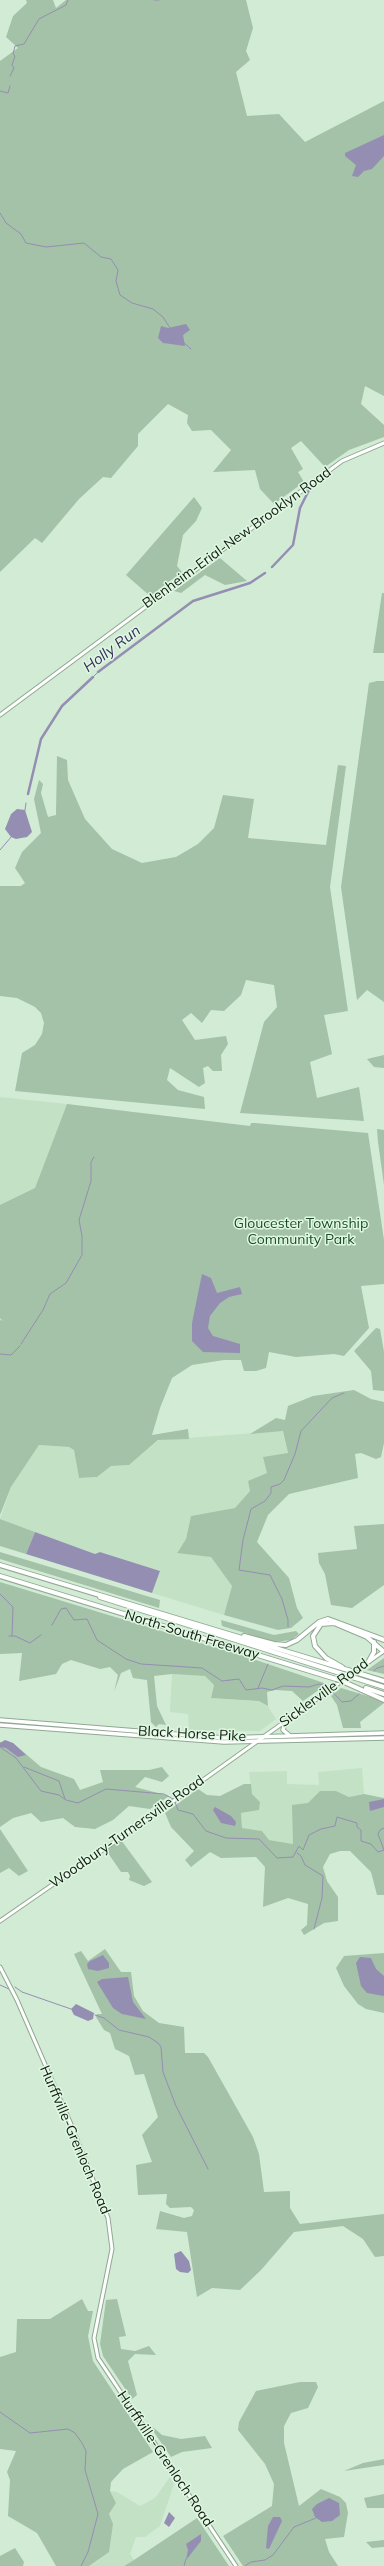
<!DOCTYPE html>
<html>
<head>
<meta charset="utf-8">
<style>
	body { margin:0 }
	canvas { display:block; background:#d1ebd4 }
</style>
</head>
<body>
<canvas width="384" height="2566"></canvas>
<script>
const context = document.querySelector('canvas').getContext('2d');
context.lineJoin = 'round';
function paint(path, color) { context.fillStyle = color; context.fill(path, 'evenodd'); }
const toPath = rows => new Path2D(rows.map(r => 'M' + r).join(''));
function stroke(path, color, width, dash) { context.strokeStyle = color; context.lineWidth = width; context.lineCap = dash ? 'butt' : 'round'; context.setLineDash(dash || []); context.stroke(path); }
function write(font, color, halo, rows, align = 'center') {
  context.font = font + ' Mulish,sans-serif'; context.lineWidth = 3; context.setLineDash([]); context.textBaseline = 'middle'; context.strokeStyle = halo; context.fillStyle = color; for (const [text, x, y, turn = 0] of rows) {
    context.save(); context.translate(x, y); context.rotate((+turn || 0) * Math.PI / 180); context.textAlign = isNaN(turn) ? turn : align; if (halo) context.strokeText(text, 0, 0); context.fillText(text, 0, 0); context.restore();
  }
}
paint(toPath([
	[0,1097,67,1104,35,1188,5,1323,0,1320],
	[283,1431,288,1454,267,1473,235,1508,191,1516,186,1539,177,1552,211,1557,232,1586,224,1615,152,1593,160,1571,101,1552,95,1554,0,1519,11,1487,39,1445,69,1447,74,1450,79,1478,97,1477,111,1466,129,1465,159,1440],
	[172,1674,205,1676,214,1685,211,1698,259,1701,268,1706,276,1719,260,1731,189,1730,188,1714,170,1712],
	[362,1768,364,1794,349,1797,336,1791,293,1844,269,1840,262,1831,242,1828,241,1813,259,1810,260,1802,252,1794,249,1772,287,1771,287,1784,319,1785,318,1772],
	[170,2477,174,2484,160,2526,145,2537,136,2537,130,2554,134,2560,124,2566,89,2566,109,2552,109,2514,116,2503,110,2491,117,2492,140,2506,155,2498]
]), '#c3e2c5');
paint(toPath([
	[26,0,53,0,56,8,66,0,246,0,253,28,246,51,250,60,236,72,247,116,279,114,305,142,384,101,384,396,365,386,361,404,384,425,384,437,349,450,325,467,301,441,291,448,303,469,298,472,304,482,274,504,260,489,255,470,213,472,231,450,211,430,192,431,187,423,188,415,168,404,138,434,138,446,111,478,103,477,79,499,42,543,35,538,0,572,0,61,18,48,6,37,13,16,27,3],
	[194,497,202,508,196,521,183,535,177,566,182,572,150,596,126,575],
	[220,558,247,581,225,585,205,575,181,593,174,591],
	[382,593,384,593,384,653,373,653],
	[377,681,384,681,384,1002,367,990,357,1000,341,887,369,683],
	[57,756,67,760,68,780,85,819,112,849,142,863,176,857,198,844,214,828,223,795,254,799,248,838,326,845,338,765,346,766,330,887,348,1011,324,1015,332,1054,310,1062,317,1098,359,1087,364,1121,240,1113,264,1022,277,1007,274,985,246,980,241,995,224,1011,211,1010,202,1023,191,1013,182,1020,195,1040,226,1036,228,1044,221,1055,222,1071,213,1071,208,1066,203,1068,205,1083,199,1087,170,1068,167,1080,178,1090,204,1097,205,1109,15,1091,22,1053,35,1045,42,1034,44,1023,41,1013,35,1007,17,998,0,996,0,886,21,886,25,883,15,868,22,852,41,833,34,799,39,780,43,784,41,793,48,817,56,815],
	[384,1055,384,1068,374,1067,367,1059],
	[67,1104,250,1126,251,1123,255,1123,368,1133,384,1240,384,1284,361,1286,369,1328,344,1356,334,1354,296,1357,269,1352,266,1368,256,1371,244,1371,241,1360,224,1360,192,1365,172,1378,160,1408,152,1435,188,1429,189,1439,158,1440,129,1465,111,1466,97,1477,79,1478,74,1450,69,1447,39,1445,11,1487,0,1515,0,1320,3,1321,0,1318,0,1205,35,1188],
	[377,1129,384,1130,384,1185,378,1142],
	[376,1328,380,1329,384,1352,384,1391,373,1390,371,1371,354,1351],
	[354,1390,371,1399,384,1402,384,1443,381,1457,376,1459,361,1453,355,1454,358,1478,289,1494,268,1515,257,1542,289,1578,297,1608,303,1618,291,1628,278,1630,224,1615,232,1586,211,1557,177,1553,186,1539,191,1516,235,1508,250,1491,248,1481,267,1473,263,1457,288,1453,283,1431,250,1434,276,1418,285,1420,288,1406,313,1396],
	[0,1519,35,1532,26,1554,0,1546],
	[384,1524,384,1585,352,1608,331,1605,325,1574,319,1563,318,1553,357,1549,354,1526],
	[0,1552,160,1600,159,1608,0,1559],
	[0,1582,250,1658,327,1684,303,1701,292,1691,275,1690,267,1692,268,1706,259,1701,211,1698,214,1685,205,1676,172,1674,154,1676,157,1706,166,1725,159,1724,156,1727,151,1722,147,1680,133,1678,130,1669,121,1673,114,1692,118,1675,110,1667,100,1669,71,1660,62,1664,56,1674,19,1681,22,1653,0,1654],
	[221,1620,274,1635,296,1631,299,1634,291,1640,274,1642,222,1626],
	[384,1658,384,1674,367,1670],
	[341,1688,384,1701,384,1703,360,1722,361,1728,343,1728,337,1705,331,1696],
	[0,1742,13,1743,41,1767,74,1779,80,1790,103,1782,100,1770,149,1770,162,1767,169,1776,162,1782,145,1777,135,1787,169,1796,150,1809,129,1806,113,1820,95,1829,75,1827,63,1818,41,1822,31,1813,13,1818,0,1827],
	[244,1784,251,1784,252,1794,260,1802,259,1810,241,1813,242,1828,262,1831,269,1840,293,1844,292,1805,308,1803,320,1791,336,1791,349,1797,364,1794,384,1798,384,1895,377,1895,371,1872,350,1851,340,1851,330,1854,323,1867,327,1881,338,1897,338,1921,324,1923,304,1935,301,1930,307,1925,308,1904,288,1898,263,1907,265,1867,256,1857,221,1858,210,1852,191,1867,185,1860,194,1851,171,1827,165,1813,198,1789,207,1795,220,1796],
	[0,1829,28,1871,19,1876,9,1868,0,1873],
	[121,1840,152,1882,144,1886,129,1880,130,1876,128,1872,121,1872,106,1850],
	[105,1949,121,1972,131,1972,134,1996,143,2011,159,2023,184,2027,185,2053,204,2053,208,2057,253,2137,259,2154,264,2192,290,2191,290,2208,300,2224,384,2214,384,2256,375,2257,363,2239,343,2226,294,2232,261,2270,240,2290,212,2288,197,2297,187,2232,156,2229,160,2211,184,2218,192,2216,194,2210,191,2207,170,2208,166,2204,167,2194,138,2195,136,2165,152,2162,142,2135,158,2117,144,2074,135,2075,129,2056,115,2049,110,2033,104,2030,96,2017,97,2014,102,2014,74,1954,81,1951,88,1961],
	[384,1953,384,2013,366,2009,358,2004,344,1986,336,1968,344,1956],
	[82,2299,88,2311,93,2311,88,2336,93,2361,153,2452,123,2469,111,2482,110,2491,116,2503,109,2514,113,2524,109,2552,89,2566,56,2566,37,2533,8,2516,10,2480,7,2472,16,2451,0,2449,0,2357,16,2352,17,2319,50,2319],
	[117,2299,126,2336,119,2337,121,2349,135,2351,149,2346,156,2355,135,2354,128,2361,137,2395,132,2399,103,2356,100,2344,106,2300],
	[300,2382,316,2382,318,2387,308,2408,291,2413,284,2426,284,2443,299,2506,321,2489,340,2497,346,2503,348,2513,344,2537,325,2539,329,2552,338,2566,243,2566,223,2536,272,2506,274,2484,265,2464,238,2430,239,2422,256,2391],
	[147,2422,162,2435,181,2439,205,2436,212,2448,182,2452,171,2457],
	[384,2459,384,2465,344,2471,363,2463],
	[384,2494,384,2508,367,2508,364,2498],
	[197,2518,229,2566,124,2566,134,2560],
	[384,2540,384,2547,372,2548,366,2542],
	[15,2548,24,2562,23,2566,0,2566,0,2556]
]), '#a4c2a7');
paint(toPath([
	[384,135,384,156,372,169,364,171,358,177,352,176,356,165,345,156,345,153],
	[186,324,190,330,183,335,185,346,163,343,158,338,161,326,168,328],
	[17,809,25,810,32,832,27,837,16,839,11,837,5,829,11,814],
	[202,1274,211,1278,217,1293,240,1287,242,1294,229,1297,220,1303,210,1316,208,1328,213,1336,240,1344,240,1353,203,1352,192,1341,192,1323],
	[35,1532,95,1554,100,1552,160,1571,152,1593,26,1554],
	[5,1740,13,1743,26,1755,18,1757,6,1748,0,1747,0,1743],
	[384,1799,384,1807,370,1811,369,1802],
	[215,1807,231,1816,236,1822,235,1826,221,1823,213,1810],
	[103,1955,109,1963,109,1968,98,1971,88,1969,87,1964,90,1961],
	[360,1957,371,1958,376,1969,384,1976,384,1996,367,1993,361,1986,356,1963],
	[128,1977,133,2002,146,2019,122,2014,113,2008,97,1982,102,1979],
	[76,2004,94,2013,93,2019,88,2021,74,2015,71,2009],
	[181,2251,189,2261,191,2270,188,2273,180,2272,176,2269,174,2254],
	[329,2498,339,2503,340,2515,332,2521,322,2522,315,2517,312,2509,317,2504],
	[169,2512,175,2518,169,2527,164,2523],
	[273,2517,280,2517,282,2521,269,2549,266,2548,268,2526],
	[201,2534,201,2541,186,2560,188,2550,186,2544]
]), '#958eb3');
stroke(toPath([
	[154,0,159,0],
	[10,76,14,68,12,65,15,56,13,54,15,46,24,44,39,19,66,5,68,0],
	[0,91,8,93,10,86],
	[0,213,6,223,21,234,26,243,46,247,84,243,101,257,111,259,118,270,116,281,120,295,132,303,153,309,163,317,170,328],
	[182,341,191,349],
	[93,677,98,672],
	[25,810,26,803],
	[0,850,12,836],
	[21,1344,43,1310,50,1294,66,1283,82,1255,82,1236,79,1220,91,1181,91,1162,94,1157],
	[0,1354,11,1355,20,1346],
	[0,1594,13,1607,12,1636],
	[52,1625,61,1609,66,1608,74,1620,87,1619,97,1640,126,1659,141,1664,202,1668,222,1681,239,1679,246,1690,262,1688,272,1690,283,1686,309,1687,319,1684,327,1686,342,1702,351,1701,359,1694],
	[288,1627,288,1620,282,1599,270,1575,239,1570,243,1540,251,1509,265,1501,271,1493,271,1487,280,1484,284,1480,295,1454,301,1431,332,1398,344,1393],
	[9,1636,15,1636,30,1643,41,1635],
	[374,1671,377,1668,384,1666],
	[258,1688,268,1664],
	[0,1747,16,1758,41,1791,59,1795,66,1800,78,1803,106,1789,164,1794,173,1799],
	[24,1767,59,1781,65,1799],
	[175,1802,178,1810,193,1814,206,1831,226,1838,259,1839,277,1858,293,1857,299,1846,303,1850,309,1835,321,1829,335,1826,337,1817,357,1823,357,1827,361,1830,361,1841,371,1844,378,1852,384,1850,378,1834,380,1830,384,1828],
	[297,1853,301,1856,305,1865,323,1876,322,1898,314,1929],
	[0,1985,9,1989],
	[15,1987,22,1992,71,2009],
	[95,2015,104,2018,119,2030,149,2037,158,2043,161,2047,163,2072,176,2106,208,2169],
	[0,2412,30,2433,68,2429,75,2433,82,2443,86,2451,85,2470,98,2514,88,2552,81,2566],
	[184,2566,186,2559],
	[245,2566,251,2562,265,2560,273,2555,294,2527,316,2518]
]), '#958eb3', 1);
stroke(toPath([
	[272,567,293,545,300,508,309,490],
	[98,672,193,601,250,583,265,573],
	[28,794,41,739,62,706,93,677]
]), '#958eb3', 2.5);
const secondary = toPath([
	[0,715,342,461,384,443],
	[0,1921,175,1800,384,1651],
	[0,1967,17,2000,70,2122,108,2218,112,2249,94,2338,98,2358,236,2566]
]);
const primary = toPath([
	[0,1720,224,1738,384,1733],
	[285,1722,283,1730,289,1735],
	[0,1725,224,1742,384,1738]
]);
const highway = toPath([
	[0,1565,348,1670],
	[0,1576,336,1679],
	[100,1597,343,1674],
	[244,1636,274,1644,286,1645,297,1640,319,1622,328,1619,384,1640],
	[369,1661,374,1652,374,1642],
	[342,1667,326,1658,315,1646,313,1636,321,1624,334,1623,367,1637,383,1651],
	[358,1673,384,1681],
	[352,1677,384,1687],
	[344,1682,384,1700],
	[366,1688,384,1694]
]);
stroke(secondary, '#91a993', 5);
stroke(primary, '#91a993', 5.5);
stroke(highway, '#91a993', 6);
stroke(secondary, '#fff', 3);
stroke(primary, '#fff', 3.5);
stroke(highway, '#fff', 4);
const highwayBridge = toPath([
	[348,1670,358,1673],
	[343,1674,352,1677],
	[336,1679,344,1682]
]);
stroke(highwayBridge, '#91a993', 6, []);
stroke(highwayBridge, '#fff', 4);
write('14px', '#101911', '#dff8e1', [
	["Blenheim-Erial-New Brooklyn Road",237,538,-36],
	["North-South Freeway",192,1635,17],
	["Sicklerville Road",324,1693,-36],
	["Black Horse Pike",192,1734,3],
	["Woodbury-Turnersville Road",127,1832,-35],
	["Hurffville-Grenloch Road",75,2140,67],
	["Hurffville-Grenloch Road",165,2459,56]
]);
write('14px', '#1b4c25', '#dff8e1', [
	["Gloucester Township",301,1224],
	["Community Park",301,1240]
]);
write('italic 15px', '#3b2e60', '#dff8e1', [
	["Holly Run",112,649,-37]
]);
</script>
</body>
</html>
